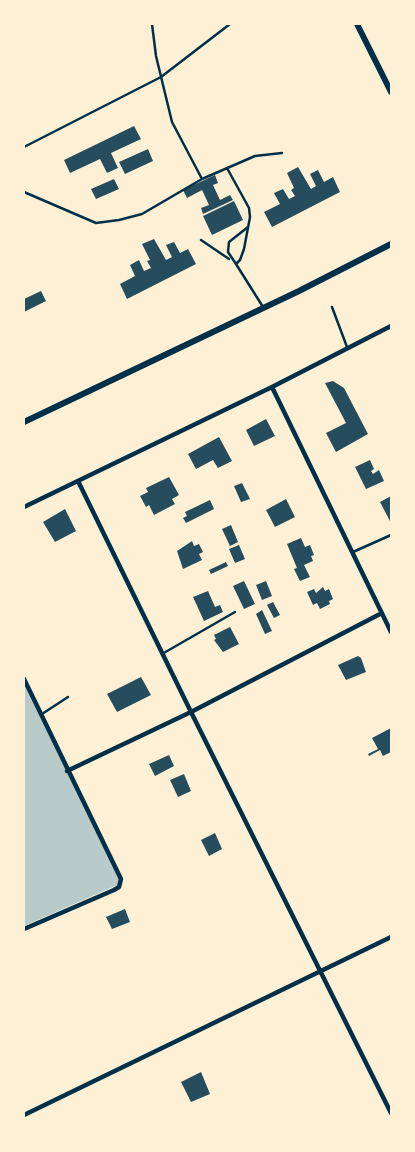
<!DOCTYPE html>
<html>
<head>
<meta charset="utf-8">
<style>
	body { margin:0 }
	#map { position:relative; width:415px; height:1152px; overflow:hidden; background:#fdf0d5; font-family:"Alegreya Sans",sans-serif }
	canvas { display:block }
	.frame { position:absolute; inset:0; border:25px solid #fdf0d5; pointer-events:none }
</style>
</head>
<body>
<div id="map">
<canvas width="415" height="1152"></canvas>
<div class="frame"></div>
</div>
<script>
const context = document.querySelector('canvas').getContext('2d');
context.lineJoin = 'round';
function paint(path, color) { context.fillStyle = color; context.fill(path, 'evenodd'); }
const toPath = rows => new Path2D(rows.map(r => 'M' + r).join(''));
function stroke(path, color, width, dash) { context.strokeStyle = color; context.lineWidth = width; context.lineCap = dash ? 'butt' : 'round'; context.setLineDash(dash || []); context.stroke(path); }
paint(toPath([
	[24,685,122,883,24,926]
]), '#b9caca');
paint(toPath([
	[134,126,141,139,111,153,118,168,107,173,100,159,70,173,64,160],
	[148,149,153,161,125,174,119,162],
	[298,167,311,189,316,186,310,174,318,170,324,182,333,177,340,192,272,227,264,212,280,204,274,193,283,189,289,199,295,196,291,190,294,188,287,173],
	[215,175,218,183,213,185,220,200,230,195,233,200,203,214,201,208,209,205,202,190,187,198,183,190],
	[114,179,119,189,96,199,91,189],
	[234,201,243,220,212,235,203,216],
	[154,239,166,260,172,257,166,245,174,242,180,253,188,249,196,264,127,299,120,284,135,276,130,265,139,260,144,271,151,268,147,261,150,260,142,244],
	[41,291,46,301,24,312,24,299],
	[333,381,344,388,368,434,336,452,326,433,346,423,325,383],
	[266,419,275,436,254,446,246,430],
	[219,437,232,461,218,468,213,460,196,469,188,454],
	[370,460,374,469,371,471,373,474,379,470,384,481,366,489,355,467],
	[169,477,179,495,172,499,175,504,154,515,149,505,146,507,140,496,148,492,146,488],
	[242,483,250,499,241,502,234,486],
	[391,496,391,523,380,502],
	[286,499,295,517,275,527,266,510],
	[210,500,214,509,186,523,183,518,187,516,185,512],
	[65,509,76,531,55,542,43,522],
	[231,525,238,542,230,546,222,529],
	[301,538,305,547,310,545,314,555,311,556,313,561,304,565,310,577,300,581,294,569,297,568,287,544],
	[192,541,194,546,199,544,203,552,199,554,202,560,183,569,177,551],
	[239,545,245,559,235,563,229,549],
	[226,562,228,566,211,574,209,570],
	[244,581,255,604,244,609,233,586],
	[266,581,272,596,262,600,256,585],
	[323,587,325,591,329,589,333,599,329,601,330,604,320,609,317,603,313,605,307,592,314,589,316,593],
	[208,591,215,607,220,605,223,612,204,621,193,597],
	[273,602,280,615,274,618,267,605],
	[262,610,272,631,265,634,256,614],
	[230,627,239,644,223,652,214,640,216,639,214,635],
	[358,656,361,658,366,672,346,680,338,665],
	[141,677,151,695,117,712,107,694],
	[391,728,391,752,383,756,380,750,369,756,368,754,378,749,372,738],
	[169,755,174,766,155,776,149,764],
	[184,774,191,791,178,797,170,780],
	[215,833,222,849,209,856,201,840],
	[125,909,130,922,112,929,106,917],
	[201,1072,210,1094,191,1102,181,1082]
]), '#264d5e');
stroke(toPath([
	[152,24,156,56,172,122,202,179],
	[24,147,161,77,230,24],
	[227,168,249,208,250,217,244,249,240,260,236,264,228,252,229,242,248,227],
	[24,192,96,223,119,220,142,214,202,179,255,156,282,153],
	[201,240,229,259],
	[236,264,263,307],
	[332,307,347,347],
	[353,552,391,535],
	[162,654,235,612],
	[42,714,68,697]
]), '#003049', 2.5);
stroke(toPath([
	[272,387,391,632],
	[78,481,191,712,391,1113],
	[24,507,272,387,391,326],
	[24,679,121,879,119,887,114,890,24,929],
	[67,771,191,712,382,613],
	[24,1115,391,937]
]), '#003049', 4.5);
stroke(toPath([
	[357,24,391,92],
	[24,422,299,291,391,244]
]), '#003049', 6);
</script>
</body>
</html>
